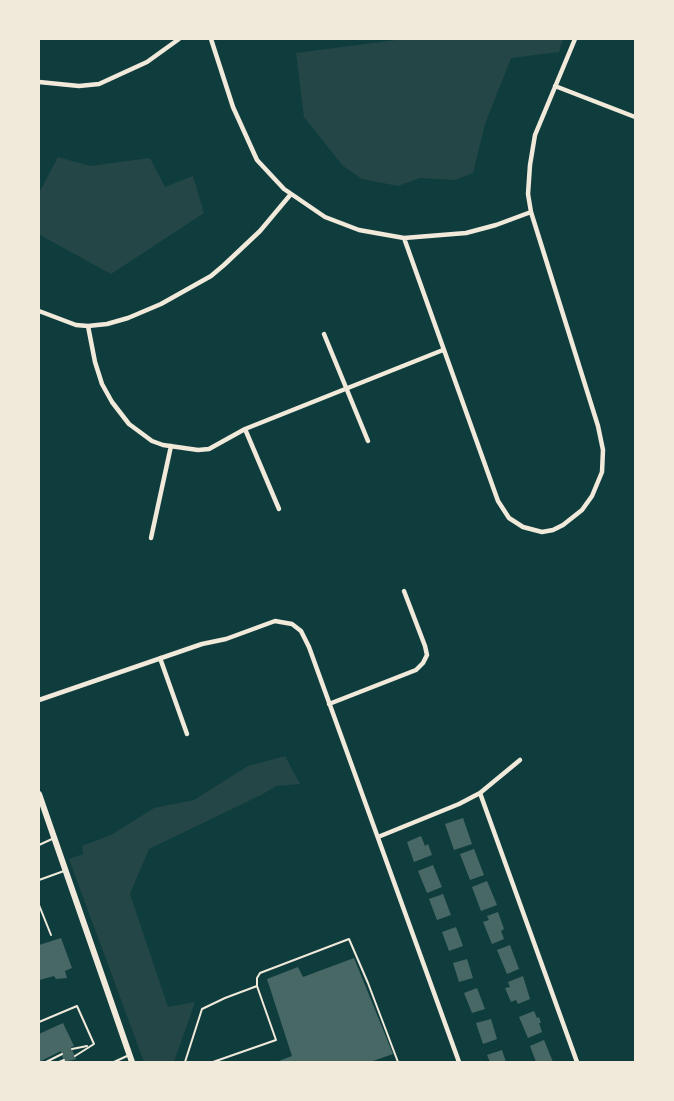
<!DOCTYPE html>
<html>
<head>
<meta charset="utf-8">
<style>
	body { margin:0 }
	#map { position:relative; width:674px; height:1101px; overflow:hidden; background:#0f3d3e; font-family:"DM Sans",sans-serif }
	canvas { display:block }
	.frame { position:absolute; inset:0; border:40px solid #f1e9da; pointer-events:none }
</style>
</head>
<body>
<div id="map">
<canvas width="674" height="1101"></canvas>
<div class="frame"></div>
</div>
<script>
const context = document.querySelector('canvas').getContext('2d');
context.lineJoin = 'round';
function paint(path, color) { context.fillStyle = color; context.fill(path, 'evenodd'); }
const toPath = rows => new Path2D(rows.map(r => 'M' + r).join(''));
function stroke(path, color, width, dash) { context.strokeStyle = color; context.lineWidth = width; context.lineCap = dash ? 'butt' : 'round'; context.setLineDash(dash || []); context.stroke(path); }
paint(toPath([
	[404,39,563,39,559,52,511,58,485,124,473,173,455,180,420,178,398,186,362,179,343,166,304,117,296,53],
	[58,157,90,166,150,158,165,187,193,176,204,213,111,274,40,235,39,193],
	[285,756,300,784,276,786,263,794,149,849,130,894,168,1007,195,1002,174,1062,144,1062,69,859,83,854,82,846,111,835,154,808,194,800,248,766]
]), '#244646');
paint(toPath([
	[463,818,472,844,454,850,445,824],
	[421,836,425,846,428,844,432,855,414,862,407,842],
	[474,849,484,875,470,880,460,854],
	[433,865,442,887,427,893,418,871],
	[487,881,497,905,481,911,472,887],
	[443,894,451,915,437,920,429,899],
	[498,912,504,929,501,931,504,939,492,944,483,922,489,920,487,916],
	[456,927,463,946,449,951,442,932],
	[61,938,72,968,65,971,67,978,56,979,54,976,39,980,39,945],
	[510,945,519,969,507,974,497,950],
	[354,958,393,1054,370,1062,276,1062,292,1056,267,979,298,967,303,977],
	[467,959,473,978,459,982,453,963],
	[523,976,530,999,518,1004,516,1000,511,1002,505,988,510,987,508,982],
	[477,988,485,1009,472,1013,464,993],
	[534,1011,537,1018,539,1017,541,1023,539,1023,542,1032,528,1038,519,1017],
	[491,1019,497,1039,483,1044,476,1023],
	[63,1023,74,1046,71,1047,76,1059,64,1062,61,1051,39,1062,39,1034],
	[544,1040,553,1062,536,1062,530,1046],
	[502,1050,506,1062,490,1062,487,1055]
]), '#486865');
stroke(toPath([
	[39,845,52,839],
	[39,880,64,871],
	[39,905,51,935],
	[257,986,257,978,260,973,349,939,368,983,398,1062],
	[39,1022,77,1006,94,1044,75,1056],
	[72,1049,87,1046],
	[46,1062,62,1054],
	[59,1062,64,1060],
	[114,1062,127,1056],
	[185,1062,202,1009,225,998,257,986,276,1040,213,1062]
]), '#f1e9da', 2);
stroke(toPath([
	[211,39,233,107,257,160,284,189,325,217,359,230,404,238,466,233,496,225,531,212],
	[39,82,79,86,99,84,147,62,179,39],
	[555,86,635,117],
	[404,238,498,501,509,518,523,527,542,532,553,530,563,525,582,510,592,496,602,472,603,450,598,426,531,212,528,194,530,165,535,135,575,39],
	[39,311,76,325,88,326,107,324,128,318,161,304,211,276,224,265,260,231,291,194],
	[88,326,95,362,102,384,112,402,129,424,152,441,163,445,198,450,209,449,245,429,443,350],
	[324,334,368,441],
	[245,429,279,509],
	[151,538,171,446],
	[160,658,187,734],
	[39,700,202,644,226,639,275,621,292,624,301,631,309,647,459,1062],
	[329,704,416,670,423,663,427,655,425,646,404,591],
	[480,793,577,1062],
	[378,837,459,804,480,793,520,760]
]), '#f1e9da', 4.5);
stroke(toPath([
	[39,794,132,1062]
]), '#f1e9da', 6);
</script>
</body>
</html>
